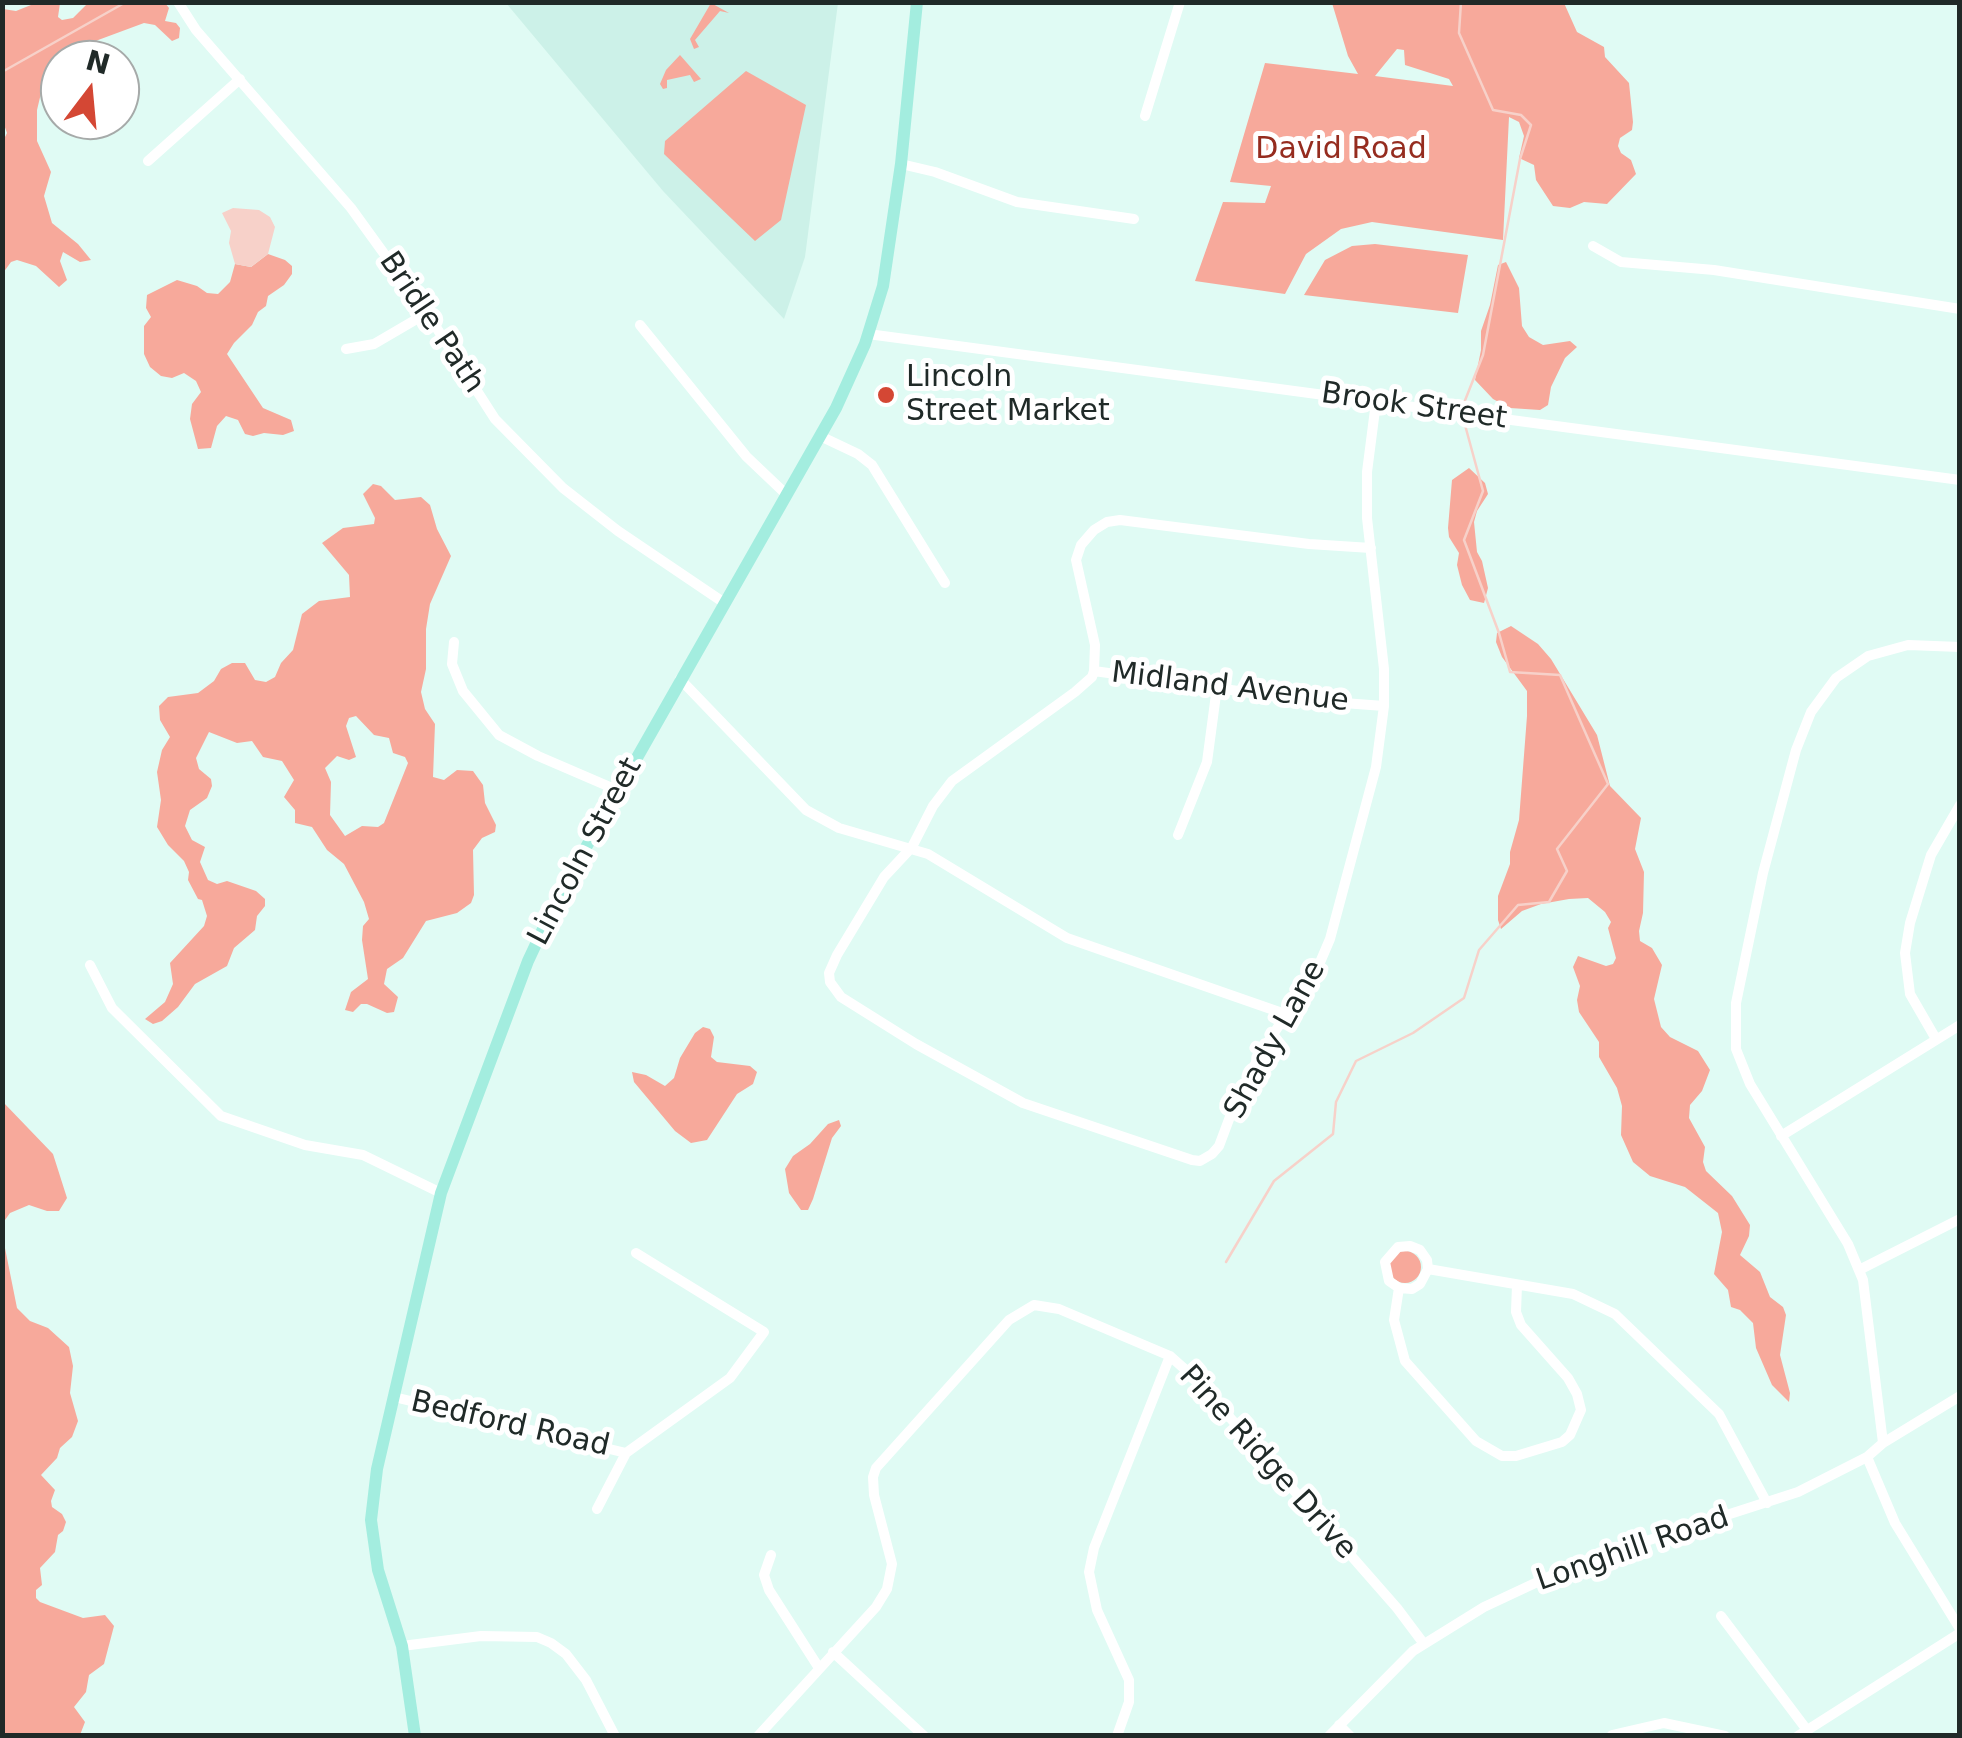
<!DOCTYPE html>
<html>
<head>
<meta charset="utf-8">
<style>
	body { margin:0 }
	#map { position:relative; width:1962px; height:1738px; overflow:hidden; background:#e0fbf4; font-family:"DejaVu Sans",sans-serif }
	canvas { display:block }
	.frame { position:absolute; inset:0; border:5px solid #202a28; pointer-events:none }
	.north { position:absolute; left:40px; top:40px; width:100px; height:100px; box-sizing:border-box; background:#fff; border:2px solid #a6aaa9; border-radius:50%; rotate:16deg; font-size:28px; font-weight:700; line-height:40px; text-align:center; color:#202a28 }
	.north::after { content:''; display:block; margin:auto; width:35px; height:45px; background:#d44734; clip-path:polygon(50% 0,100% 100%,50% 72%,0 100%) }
</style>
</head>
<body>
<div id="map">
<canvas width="1962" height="1738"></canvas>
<div class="frame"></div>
<div class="north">N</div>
</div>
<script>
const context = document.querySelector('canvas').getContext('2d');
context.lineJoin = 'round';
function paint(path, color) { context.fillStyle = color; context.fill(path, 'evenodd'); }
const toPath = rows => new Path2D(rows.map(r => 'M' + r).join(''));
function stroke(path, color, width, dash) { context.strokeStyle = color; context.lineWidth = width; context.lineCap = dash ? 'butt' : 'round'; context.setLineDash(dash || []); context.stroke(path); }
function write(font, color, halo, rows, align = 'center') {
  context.font = font + ' "DejaVu Sans",sans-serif'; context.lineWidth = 10; context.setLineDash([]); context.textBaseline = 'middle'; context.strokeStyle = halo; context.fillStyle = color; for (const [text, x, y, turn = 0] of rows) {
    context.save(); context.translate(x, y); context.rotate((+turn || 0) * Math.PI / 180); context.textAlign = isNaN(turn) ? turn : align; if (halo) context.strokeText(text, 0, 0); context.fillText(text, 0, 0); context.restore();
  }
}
paint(toPath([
	[506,3,838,3,805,257,784,319,663,191]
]), '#ccf1e8');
paint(toPath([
	[36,3,60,3,58,17,62,20,73,18,88,3,165,3,169,8,165,21,176,23,180,28,179,38,172,41,155,25,144,23,82,46,68,60,60,60,60,73,42,89,37,110,37,141,51,172,44,196,52,223,78,244,91,260,80,262,63,252,60,261,67,280,59,287,36,266,17,260,11,262,3,273,2,143,7,133,2,119,3,9,16,11],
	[711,3,729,13,720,11,695,40,699,47,694,49,690,39],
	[1332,3,1564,3,1577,32,1604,47,1605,57,1629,83,1633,122,1632,130,1620,138,1618,146,1621,153,1631,160,1636,174,1607,204,1584,202,1570,208,1553,206,1536,180,1534,165,1519,158,1524,136,1519,122,1509,117,1503,240,1372,222,1341,229,1306,254,1285,294,1195,281,1223,202,1265,203,1271,186,1230,182,1265,63,1358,74,1348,56],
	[1397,49,1404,50,1405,65,1449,79,1453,86,1375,76],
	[680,55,701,79,694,82,690,75,667,80,667,88,663,89,660,84,666,70],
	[746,71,806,105,781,220,755,241,664,154,665,141],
	[1375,244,1468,255,1458,313,1304,295,1325,260,1352,246],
	[268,254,285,260,292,266,292,274,284,285,268,296,266,306,258,312,252,325,234,343,227,354,263,408,291,420,294,431,283,435,264,433,253,436,245,434,238,420,226,416,217,426,211,448,198,449,190,419,192,404,201,392,196,381,184,373,172,378,161,376,150,367,144,354,144,326,151,317,146,308,147,295,177,280,197,286,207,293,218,294,230,282,235,264,251,267],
	[1506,262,1519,288,1522,326,1529,337,1543,345,1570,341,1577,347,1565,358,1551,387,1548,405,1540,410,1510,408,1493,399,1475,380,1481,350,1481,331,1490,305,1498,265],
	[1469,468,1485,483,1488,494,1477,511,1474,522,1477,552,1482,561,1488,588,1484,603,1470,600,1462,585,1457,565,1459,553,1449,537,1448,528,1452,480],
	[373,484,381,486,395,500,421,497,430,505,437,529,451,556,430,604,426,629,426,669,421,692,425,709,435,724,433,777,444,780,457,770,473,771,483,785,485,803,496,825,495,832,482,838,473,850,474,895,471,903,457,913,426,921,403,958,387,969,384,984,398,997,394,1012,387,1013,367,1004,361,1004,353,1012,345,1010,351,992,368,979,362,940,363,926,369,919,364,902,344,864,327,850,312,827,295,823,295,810,284,797,294,780,282,761,263,757,252,741,237,743,209,732,196,758,199,769,211,779,212,786,207,798,190,810,185,826,192,840,205,847,200,862,208,880,217,884,227,881,256,891,265,899,265,906,257,916,255,930,234,948,227,966,195,984,178,1007,162,1021,153,1024,145,1019,165,1002,173,984,170,963,204,926,207,916,202,900,198,899,188,880,189,872,184,861,168,845,157,827,161,800,157,772,162,750,170,737,160,720,159,706,168,697,198,693,214,681,221,669,232,663,245,663,255,680,266,682,275,677,281,663,293,650,302,614,319,601,350,597,349,575,322,543,343,528,374,524,375,518,363,494],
	[356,716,374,735,389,738,393,753,405,757,408,763,384,823,378,827,362,826,345,836,330,815,331,782,325,768,337,756,349,760,356,757,346,726,349,718],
	[1511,626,1538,644,1551,659,1597,735,1610,786,1641,818,1635,849,1644,872,1643,913,1639,931,1640,941,1652,948,1662,965,1654,999,1661,1027,1670,1037,1698,1051,1710,1070,1702,1091,1690,1105,1689,1118,1705,1147,1703,1162,1706,1171,1732,1196,1750,1225,1749,1236,1740,1255,1760,1272,1770,1297,1783,1307,1786,1315,1780,1355,1790,1393,1789,1402,1772,1385,1756,1348,1753,1323,1740,1310,1731,1307,1728,1290,1714,1274,1722,1232,1718,1213,1685,1187,1650,1176,1633,1162,1621,1135,1622,1106,1617,1088,1599,1057,1599,1042,1579,1012,1577,1000,1580,986,1573,967,1578,956,1606,966,1613,964,1616,958,1608,928,1611,922,1605,912,1588,898,1569,899,1541,904,1522,911,1501,929,1498,920,1498,896,1510,864,1510,852,1519,820,1527,716,1527,691,1502,657,1496,642,1497,633],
	[703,1027,710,1029,714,1037,711,1057,717,1062,750,1066,757,1072,753,1084,737,1094,707,1140,691,1143,675,1131,634,1082,632,1072,646,1075,665,1086,674,1078,680,1058,695,1033],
	[3,1102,53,1154,67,1198,59,1211,47,1211,29,1205,10,1213,5,1220,4,1243,17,1308,30,1321,48,1328,69,1347,73,1366,70,1393,78,1421,72,1437,60,1448,57,1458,41,1475,55,1490,51,1501,52,1507,62,1514,66,1522,63,1531,58,1535,55,1552,40,1568,42,1585,36,1590,36,1598,40,1602,83,1618,105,1615,114,1626,104,1664,89,1675,86,1692,74,1707,85,1722,80,1735,3,1735],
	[839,1120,841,1126,832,1138,813,1199,808,1210,801,1210,789,1193,785,1169,793,1156,810,1144,828,1124],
	'1389 1267a16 16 0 1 1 32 0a16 16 0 1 1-32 0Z'
]), '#f7a99b');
paint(toPath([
	[233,208,259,210,270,217,275,227,268,254,251,267,235,264,229,243,231,231,222,213]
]), '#f7d1c9');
stroke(toPath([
	[1461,2,1459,33,1493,110,1521,115,1531,125,1520,159,1483,355,1464,403],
	[2,72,126,2],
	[1226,1262,1274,1181,1333,1134,1336,1102,1356,1061,1413,1033,1464,998,1479,950,1518,905,1549,902,1567,871,1557,849,1608,784,1560,675,1510,672,1499,633,1464,540,1483,491,1465,425]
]), '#f7d1c9', 2.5);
stroke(toPath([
	[178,2,196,30,351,208,427,313,495,419,563,488,618,531,723,602],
	[1145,116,1180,2],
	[148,161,240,79],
	[901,164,935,172,1017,202,1134,219],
	[1593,246,1621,262,1714,270,1960,309],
	[640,325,746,456,786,494],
	[868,334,1960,480],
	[346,349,374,344,427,313],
	[1376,402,1367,472,1367,518,1384,669,1384,706,1376,767,1330,939,1318,967,1260,1054,1231,1114,1219,1146,1212,1154,1200,1161,1192,1160,1023,1103,916,1044,841,997,830,982,829,973,837,955,884,877,912,847,933,806,952,781,1075,692,1092,677,1094,671,1303,700,1384,706],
	[820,436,858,454,872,465,945,583],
	[454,642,452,664,463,691,499,735,538,756,617,790],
	[1094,671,1095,645,1076,560,1081,545,1094,530,1107,522,1120,520,1309,544,1371,548],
	[680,679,806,810,839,828,928,854,1067,938,1288,1015],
	[1178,835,1207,762,1217,687],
	[90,965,112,1008,221,1116,305,1145,363,1155,441,1193],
	[1936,1039,1910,994,1905,953,1910,923,1931,855,1960,805],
	[1781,1136,1960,1025],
	[1428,1269,1420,1284,1412,1289,1399,1288,1389,1281,1385,1262,1398,1247,1410,1246,1420,1250,1427,1260,1428,1269,1573,1294,1615,1314,1719,1414,1767,1503],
	[1859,1270,1960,1219],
	[1399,1288,1394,1320,1405,1361,1476,1441,1502,1456,1516,1456,1562,1442,1570,1435,1581,1410,1577,1394,1568,1378,1521,1325,1516,1312,1517,1285],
	[394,1397,626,1453],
	[1883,1443,1863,1280,1848,1244,1750,1084,1736,1049,1736,1003,1763,873,1796,750,1811,712,1836,678,1868,656,1908,645,1960,647],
	[1867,1457,1895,1523,1960,1629],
	[597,1509,626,1453,730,1378,764,1332,636,1253],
	[771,1555,764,1575,769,1590,819,1668],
	[1721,1616,1807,1730],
	[402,1646,481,1636,537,1637,551,1643,566,1654,586,1680,615,1736],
	[833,1652,924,1736],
	[1339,1725,1350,1736],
	[1612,1735,1664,1723,1725,1736],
	[758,1736,876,1607,887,1589,892,1564,874,1495,873,1477,876,1468,1009,1320,1034,1305,1059,1309,1170,1356,1197,1380,1397,1608,1424,1644],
	[1117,1736,1129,1702,1129,1680,1097,1610,1089,1572,1094,1548,1170,1356],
	[1329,1736,1413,1651,1484,1607,1578,1563,1798,1492,1867,1457,1883,1443,1960,1396],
	[1798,1736,1960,1633]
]), '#fff', 10);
stroke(toPath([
	[415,1736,402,1646,378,1570,371,1520,377,1469,441,1193,528,961,560,893,836,408,865,344,883,286,901,164,917,2]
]), '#a3eddf', 12);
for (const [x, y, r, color] of [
	[886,395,10,"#d44734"]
]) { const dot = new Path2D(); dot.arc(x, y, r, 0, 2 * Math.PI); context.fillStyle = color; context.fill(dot); stroke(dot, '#fff', 4); }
write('30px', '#952c1f', '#fff', [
	["David Road",1341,150]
]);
write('30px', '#202a28', '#fff', [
	["Bridle Path",431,323,56],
	["Brook Street",1414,407,8],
	["Midland Avenue",1230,688,7],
	["Lincoln Street",586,852,-62],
	["Shady Lane",1276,1040,-61],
	["Bedford Road",510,1425,13],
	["Pine Ridge Drive",1267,1463,48],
	["Longhill Road",1633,1550,-19]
]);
write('30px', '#202a28', '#fff', [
	["Lincoln",906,378],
	["Street Market",906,412]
], 'left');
</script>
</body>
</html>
